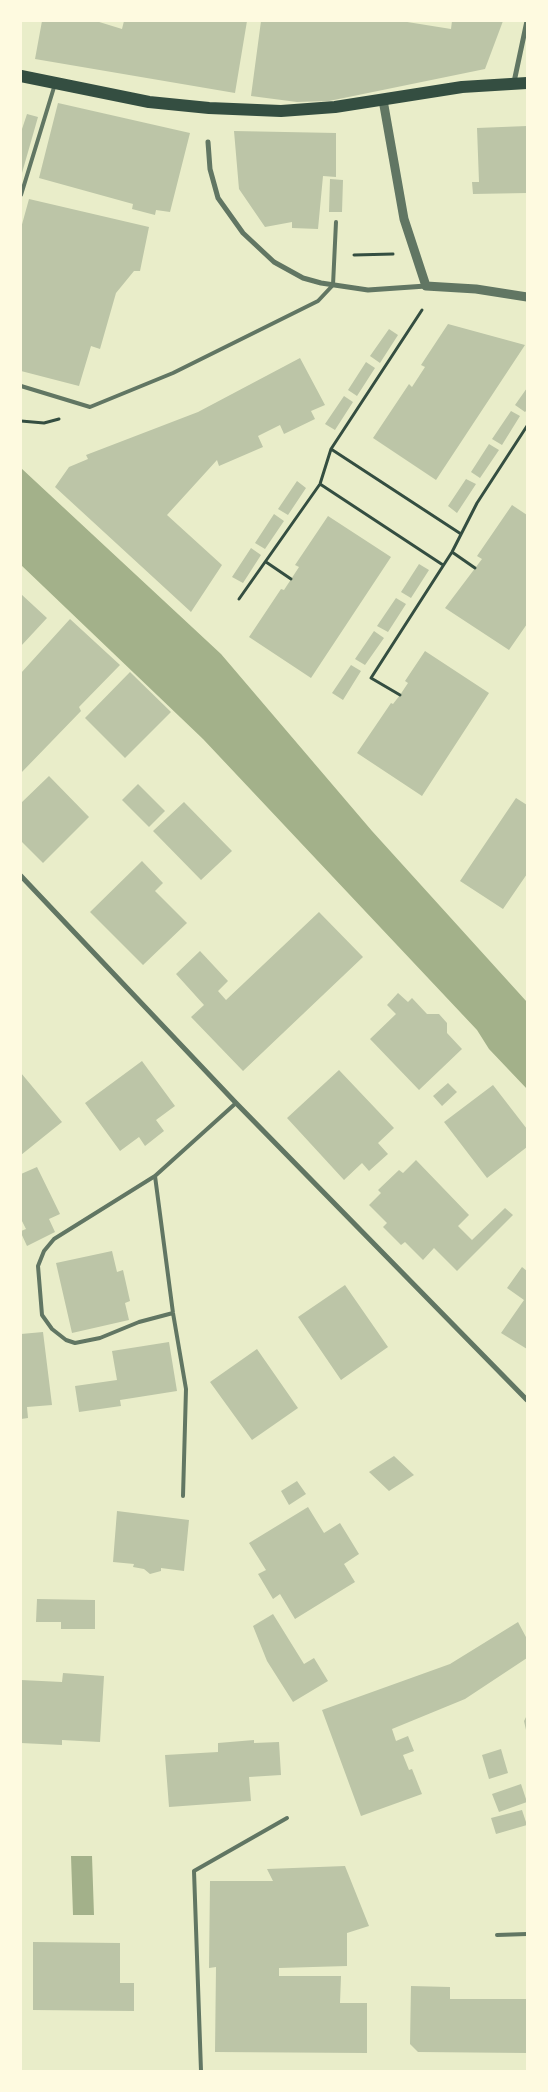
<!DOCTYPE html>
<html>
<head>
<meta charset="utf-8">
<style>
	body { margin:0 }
	#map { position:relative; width:548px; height:2092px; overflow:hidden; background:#e9edc9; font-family:"Source Serif 4",serif }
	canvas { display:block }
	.frame { position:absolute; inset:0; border:22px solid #fefae0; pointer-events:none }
</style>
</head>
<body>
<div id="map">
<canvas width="548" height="2092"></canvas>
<div class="frame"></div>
</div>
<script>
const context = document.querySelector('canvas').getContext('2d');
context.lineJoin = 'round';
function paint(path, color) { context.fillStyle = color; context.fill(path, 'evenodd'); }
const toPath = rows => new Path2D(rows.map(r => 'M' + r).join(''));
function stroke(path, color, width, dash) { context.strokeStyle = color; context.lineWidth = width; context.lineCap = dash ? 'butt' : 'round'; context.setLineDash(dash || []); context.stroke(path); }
paint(toPath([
	[21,468,221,654,372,831,527,1002,527,1089,489,1049,477,1030,203,739,21,565],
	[71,1856,92,1856,94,1915,73,1915]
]), '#a3b18a');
paint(toPath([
	[42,21,96,21,122,29,124,21,247,21,235,93,35,59],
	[261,21,401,21,451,29,452,21,503,21,485,69,329,101,297,102,251,96],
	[58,103,190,133,170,212,156,210,155,215,132,209,133,204,39,178],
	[27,114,38,117,22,173,21,132],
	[527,126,527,193,473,194,472,182,479,182,477,128],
	[234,131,336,133,336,177,323,176,318,229,292,228,292,222,265,227,239,189],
	[330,179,343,180,342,212,329,212],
	[29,199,149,227,140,271,134,271,116,293,100,349,91,346,79,386,21,371,21,228],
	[448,324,525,345,436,480,373,438,409,384,412,387,425,367,421,365],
	[389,329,398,335,380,363,370,356],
	[300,358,325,405,311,411,315,419,284,434,280,425,258,436,263,447,219,466,217,460,167,515,222,565,191,612,55,487,69,467,88,459,86,455,198,412],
	[366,362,375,368,357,396,348,390],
	[527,388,527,410,525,412,515,405],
	[344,396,353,402,335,430,325,424],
	[511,411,520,416,502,445,492,439],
	[489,444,499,450,480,478,471,472],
	[466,479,476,484,457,513,448,506],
	[297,481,306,488,288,515,278,509],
	[512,505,527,515,527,624,509,650,445,608,482,559,477,556],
	[274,514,284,521,265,549,255,543],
	[328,516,391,557,311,678,249,637,281,589,284,590,299,567,295,565],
	[251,548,261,555,243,583,232,577],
	[419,564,429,570,411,598,401,592],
	[21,594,47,618,21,646],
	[396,598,406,604,388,632,377,626],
	[70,619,120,665,79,707,81,711,21,773,21,673],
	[374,631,384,638,365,665,355,659],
	[425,651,489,693,422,796,357,753,391,703,393,704,400,695,408,683,405,681],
	[351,665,361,671,343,700,332,693],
	[130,672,171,712,125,758,85,718],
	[49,776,89,817,43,863,21,841,21,803],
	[138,784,165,811,149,827,122,800],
	[516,798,527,805,527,874,503,909,460,881],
	[184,802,232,851,201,880,153,831],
	[142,861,163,883,155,891,187,923,143,965,90,912],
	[319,912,363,957,243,1071,191,1017,204,1005,176,974,200,951,228,981,218,991,226,1000],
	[398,993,408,1002,412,998,427,1014,439,1014,447,1023,447,1033,462,1049,419,1090,370,1039,396,1014,387,1005],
	[142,1061,175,1106,156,1120,164,1131,145,1146,139,1137,120,1151,85,1103],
	[339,1070,394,1128,378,1143,388,1154,369,1171,362,1163,344,1180,287,1118],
	[21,1073,62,1122,21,1155],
	[448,1083,457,1092,442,1106,433,1096],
	[493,1085,527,1129,527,1147,487,1178,444,1122],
	[416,1160,469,1215,458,1226,472,1240,505,1208,513,1215,457,1271,434,1248,423,1260,405,1242,401,1245,383,1227,387,1223,369,1205,381,1193,378,1190,399,1170,403,1173],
	[37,1167,60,1214,49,1219,55,1232,27,1246,21,1233,21,1231,26,1229,21,1219,21,1174],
	[112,1251,117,1272,123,1270,130,1301,125,1303,129,1320,72,1333,56,1263],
	[522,1267,527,1271,527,1349,501,1333,524,1300,507,1288],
	[345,1285,388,1347,341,1380,298,1317],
	[43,1332,52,1405,27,1407,28,1418,21,1419,21,1334],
	[169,1342,177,1391,120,1400,121,1406,79,1412,75,1386,117,1380,112,1351],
	[257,1349,298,1408,252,1440,210,1382],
	[394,1456,414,1475,389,1491,369,1472],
	[297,1481,306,1494,289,1505,281,1491],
	[308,1507,324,1533,340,1523,359,1554,344,1564,355,1582,295,1619,280,1594,273,1599,258,1574,266,1570,249,1543],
	[117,1511,189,1520,184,1571,161,1568,161,1571,150,1574,144,1569,133,1567,134,1564,113,1562],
	[37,1599,95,1600,95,1629,61,1629,61,1622,36,1622],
	[273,1614,304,1664,314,1658,328,1681,293,1702,267,1661,253,1626],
	[518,1622,527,1639,527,1658,465,1699,392,1729,396,1741,408,1736,414,1751,403,1755,409,1770,412,1769,422,1794,361,1816,322,1710,450,1664],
	[63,1673,104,1676,100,1742,62,1740,62,1745,21,1743,21,1680,62,1682],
	[527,1715,527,1730,526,1730,524,1721],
	[254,1740,254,1743,279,1742,281,1775,249,1777,251,1801,169,1807,165,1755,218,1752,218,1743],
	[501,1749,508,1773,489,1779,482,1755],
	[521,1784,527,1802,499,1812,492,1794],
	[522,1810,527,1825,496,1834,491,1818],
	[345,1866,369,1926,347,1933,347,1966,279,1968,279,1976,341,1976,340,2003,367,2003,367,2053,215,2052,216,1967,209,1968,210,1881,273,1881,267,1869],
	[33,1942,120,1943,120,1983,134,1983,134,2011,33,2010],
	[411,1986,450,1987,450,1999,527,1999,527,2053,418,2052,410,2044]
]), '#bcc5a7');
stroke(toPath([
	[354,255,393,254],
	[21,421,44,423,59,419],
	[331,449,461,534],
	[320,484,443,565],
	[452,552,475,568],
	[266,562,291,579],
	[239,599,320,484,331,449,422,310],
	[400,695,371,678,452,552,477,503,527,426]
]), '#344e41', 3);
stroke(toPath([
	[21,195,55,84],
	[21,386,90,407,173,373,318,301,333,285,336,222],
	[155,1176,54,1239,44,1251,38,1266,42,1315,52,1329,66,1340,75,1343,100,1338,139,1322,173,1313],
	[183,1496,186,1389,173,1313,155,1176,236,1103],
	[497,1935,527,1934],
	[201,2071,194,1871,287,1818]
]), '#617663', 4);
stroke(toPath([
	[514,82,527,21],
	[208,142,210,169,218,198,243,233,274,262,303,278,321,283,368,290,426,286],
	[21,876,236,1103,527,1400]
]), '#617663', 5);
stroke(toPath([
	[383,100,404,219,426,286,476,289,527,297]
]), '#617663', 9);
stroke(toPath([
	[21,76,149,102,209,108,281,111,335,107,462,87,527,83]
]), '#344e41', 12);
</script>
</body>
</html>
